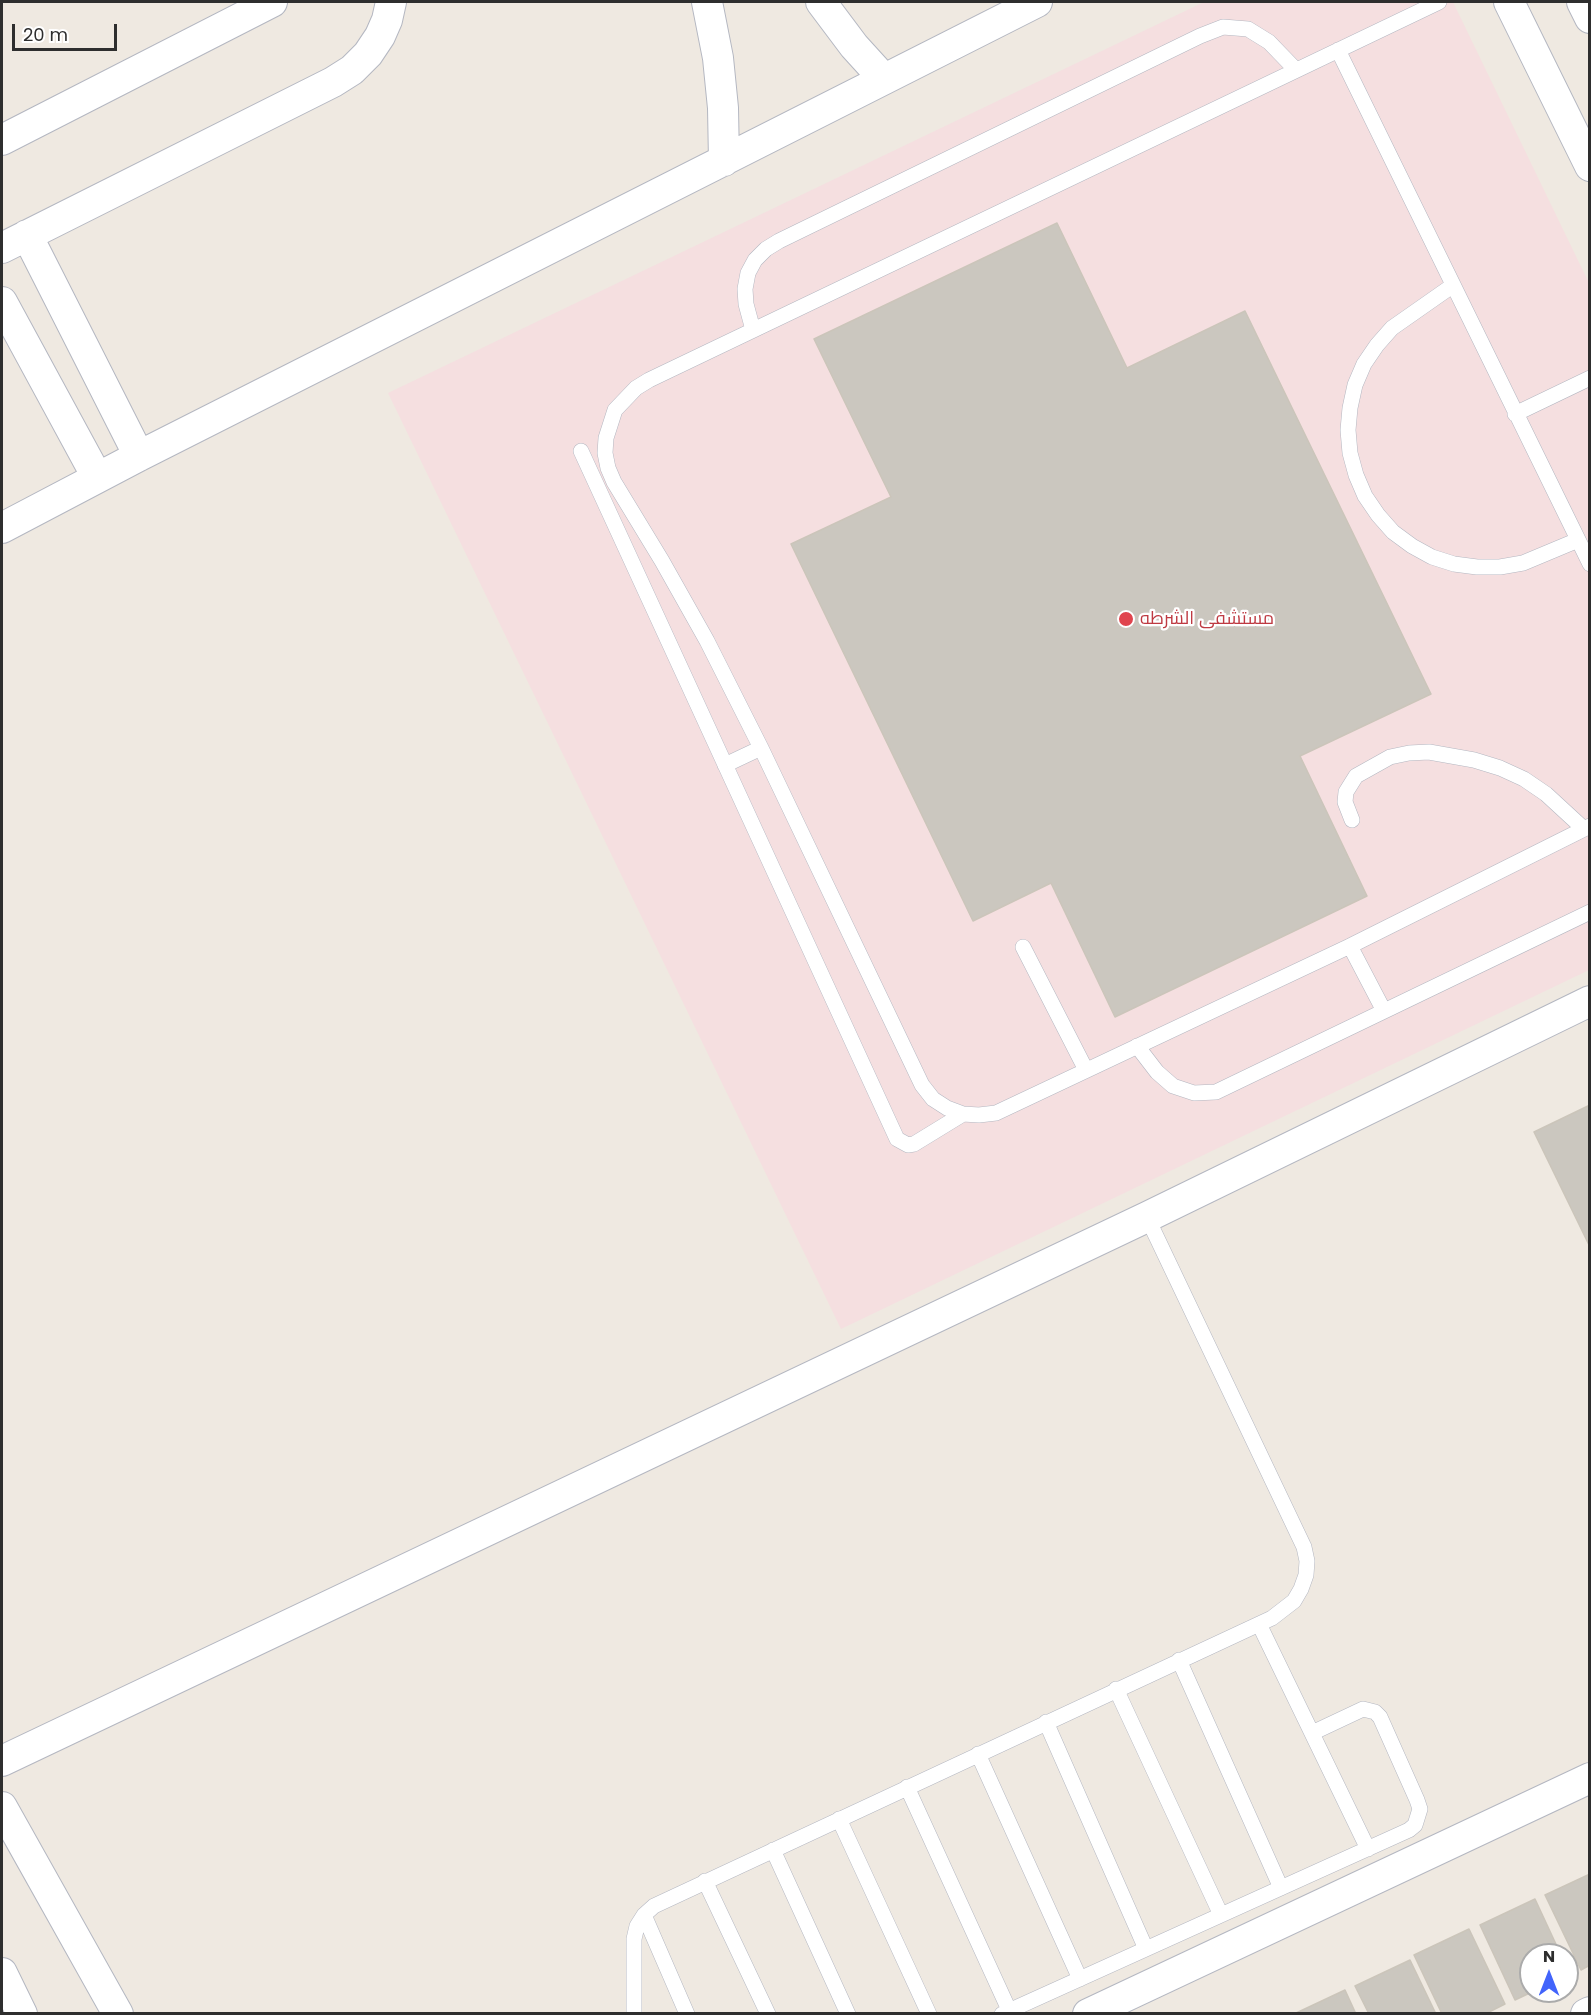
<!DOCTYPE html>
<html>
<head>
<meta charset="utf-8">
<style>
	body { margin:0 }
	#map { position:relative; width:1591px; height:2015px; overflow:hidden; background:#efe9e1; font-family:Poppins,sans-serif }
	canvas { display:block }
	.frame { position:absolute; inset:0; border:3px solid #2e2e2e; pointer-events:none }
	.north { position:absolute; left:1519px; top:1943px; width:60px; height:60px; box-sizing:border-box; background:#fff; border:2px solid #ababab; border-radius:50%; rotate:0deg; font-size:16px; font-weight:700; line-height:24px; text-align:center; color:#2e2e2e }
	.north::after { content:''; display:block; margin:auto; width:21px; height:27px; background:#4264fb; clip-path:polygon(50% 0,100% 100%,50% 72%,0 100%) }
	.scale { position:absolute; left:12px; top:24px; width:105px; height:27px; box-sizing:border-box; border:3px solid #2e2e2e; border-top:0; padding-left:8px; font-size:18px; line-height:21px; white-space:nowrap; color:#2e2e2e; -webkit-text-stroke:4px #fff; paint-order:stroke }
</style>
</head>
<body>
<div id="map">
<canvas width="1591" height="2015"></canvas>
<div class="frame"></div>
<div class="north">N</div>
<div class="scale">20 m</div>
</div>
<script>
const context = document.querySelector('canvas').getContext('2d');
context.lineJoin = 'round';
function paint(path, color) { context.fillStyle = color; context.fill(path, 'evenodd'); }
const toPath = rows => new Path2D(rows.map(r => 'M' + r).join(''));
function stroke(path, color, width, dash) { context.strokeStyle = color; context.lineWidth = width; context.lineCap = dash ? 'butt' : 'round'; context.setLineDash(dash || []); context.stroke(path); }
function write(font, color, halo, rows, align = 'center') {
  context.font = font + ' Poppins,Cairo,sans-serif'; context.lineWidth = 4.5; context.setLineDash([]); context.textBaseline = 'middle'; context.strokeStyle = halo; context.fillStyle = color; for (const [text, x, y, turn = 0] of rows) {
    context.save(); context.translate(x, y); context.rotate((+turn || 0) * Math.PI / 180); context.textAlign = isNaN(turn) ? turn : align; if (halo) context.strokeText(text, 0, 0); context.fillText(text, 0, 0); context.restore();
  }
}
paint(toPath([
	[1204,2,1453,2,1589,283,1589,970,841,1329,388,393]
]), '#f5dfe0');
const building = toPath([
	[1057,223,1127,368,1245,311,1431,694,1300,756,1367,896,1115,1017,1051,883,973,921,791,544,891,497,814,339,1057,223],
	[1590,1105,1590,1247,1534,1132,1590,1105],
	[1590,1874,1590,1965,1581,1970,1545,1895,1590,1874],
	[1535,1899,1561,1955,1531,1955,1531,1991,1534,1991,1515,2000,1480,1925,1535,1899],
	[1469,1929,1505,2004,1485,2014,1442,2014,1414,1955,1469,1929],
	[1410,1960,1436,2014,1369,2014,1355,1986,1410,1960],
	[1345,1990,1356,2014,1294,2014,1345,1990]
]);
paint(building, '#cbc7bf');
stroke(building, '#cbc5ba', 1.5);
const lane = toPath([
	[1439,2,649,380,636,388,615,410,606,438,605,453,608,468,614,482,662,561,707,641,761,748,922,1085,933,1099,947,1108,963,1114,979,1115,996,1113,1350,946,1590,826],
	[1338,50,1590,564],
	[1452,286,1392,328,1377,345,1364,364,1355,385,1350,408,1348,430,1350,453,1356,475,1365,496,1378,515,1393,532,1412,546,1432,557,1454,564,1477,567,1500,567,1523,563,1578,540],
	[753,330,746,304,745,289,748,273,755,260,766,249,779,241,1200,36,1223,27,1248,29,1269,42,1296,70],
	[1515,414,1590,378],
	[581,451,897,1139,908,1145,914,1144,963,1114],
	[725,765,761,748],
	[1352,820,1345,802,1346,792,1356,776,1390,757,1409,753,1429,752,1474,760,1500,768,1524,779,1546,794,1584,829],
	[1350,946,1384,1011],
	[1023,947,1086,1070],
	[1137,1046,1157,1072,1173,1086,1194,1093,1216,1092,1590,912],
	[1259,1624,1368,1849],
	[1179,1660,1281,1888],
	[1116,1689,1221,1915],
	[1046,1722,1146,1949],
	[978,1754,1080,1979],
	[907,1787,1009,2010],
	[839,1819,929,2014],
	[773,1850,848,2014],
	[705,1881,768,2014],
	[644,1915,687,2014],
	[634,2014,634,1939,637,1926,644,1915,654,1906,1272,1618,1294,1601,1301,1589,1306,1575,1307,1561,1304,1547,1147,1217],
	[1002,2014,1409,1830,1415,1825,1420,1809,1417,1800,1380,1717,1375,1712,1363,1709,1312,1733]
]);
const street = toPath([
	[707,2,718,58,723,108,724,161],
	[821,2,854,46,884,79],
	[1509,2,1590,166],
	[1582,2,1590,18],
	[2,140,272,2],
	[27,235,139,456],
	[2,248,333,82,352,70,368,54,380,36,387,20,391,2],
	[2,302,97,477],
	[2,528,139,456,1037,2],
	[2,1761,1147,1217,1590,1001],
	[2,1807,118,2014],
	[2,1973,22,2014],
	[1088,2014,1590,1778],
	[1586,2014,1590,2012]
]);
stroke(lane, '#b4b7c1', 16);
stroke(street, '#b4b7c1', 32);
stroke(lane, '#fff', 15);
stroke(street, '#fff', 30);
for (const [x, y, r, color] of [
	[1126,619,8,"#e0444e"]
]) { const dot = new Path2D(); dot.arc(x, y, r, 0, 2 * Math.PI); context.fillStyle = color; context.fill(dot); stroke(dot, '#fff', 2); }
write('18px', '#be3a42', '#fff', [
	["مستشفى الشرطه",1140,619]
], 'left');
</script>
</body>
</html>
